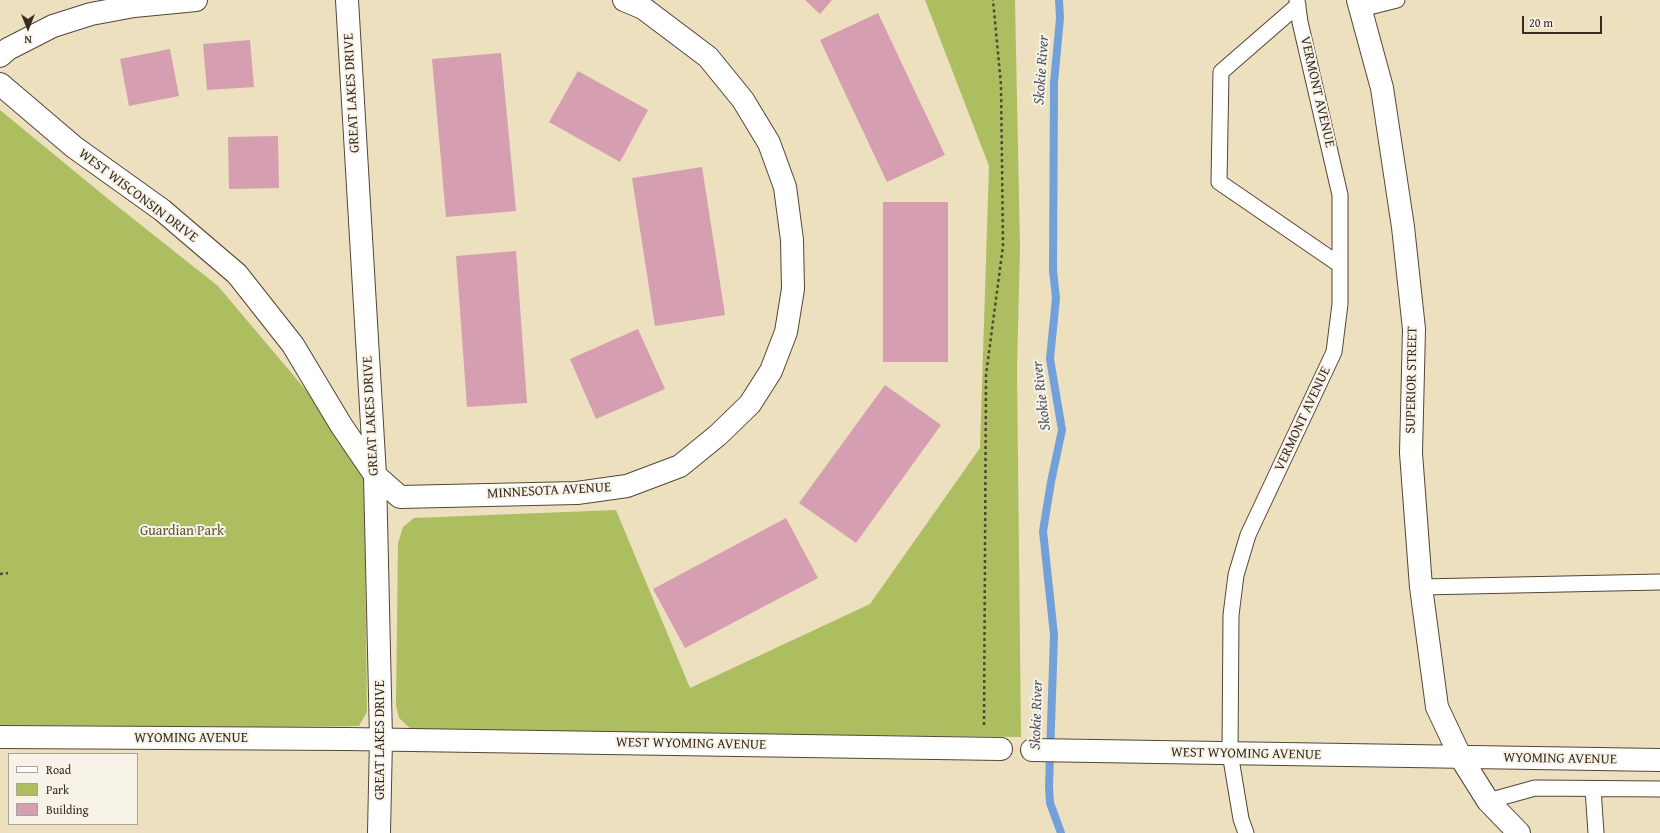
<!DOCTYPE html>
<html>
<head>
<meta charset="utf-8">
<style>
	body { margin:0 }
	#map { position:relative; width:1660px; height:833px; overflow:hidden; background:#ece0bf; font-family:"Gentium Book Plus",serif }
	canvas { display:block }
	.legend { position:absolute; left:8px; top:753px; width:130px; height:72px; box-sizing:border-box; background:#f7f3e8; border:1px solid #aca397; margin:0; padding:5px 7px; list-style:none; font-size:12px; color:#3b2a1e }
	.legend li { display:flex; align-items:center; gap:8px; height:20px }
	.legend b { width:20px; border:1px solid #aca397 }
	.north { position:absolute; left:8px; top:8px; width:40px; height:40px; -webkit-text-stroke:3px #f7f3e8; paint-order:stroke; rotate:180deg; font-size:11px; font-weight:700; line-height:16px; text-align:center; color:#3b2a1e }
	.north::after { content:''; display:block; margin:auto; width:14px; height:18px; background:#3b2a1e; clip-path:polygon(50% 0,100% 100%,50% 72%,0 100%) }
	.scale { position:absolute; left:1522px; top:16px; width:80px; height:18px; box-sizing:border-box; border:2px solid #3b2a1e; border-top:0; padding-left:5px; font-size:12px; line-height:14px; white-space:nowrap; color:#3b2a1e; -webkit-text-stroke:3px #f7f3e8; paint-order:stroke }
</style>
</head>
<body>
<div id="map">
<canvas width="1660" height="833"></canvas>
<ul class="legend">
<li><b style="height:5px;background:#fff"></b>Road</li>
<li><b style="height:11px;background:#adbe61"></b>Park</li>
<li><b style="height:11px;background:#d69eb1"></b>Building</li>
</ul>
<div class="north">N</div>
<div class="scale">20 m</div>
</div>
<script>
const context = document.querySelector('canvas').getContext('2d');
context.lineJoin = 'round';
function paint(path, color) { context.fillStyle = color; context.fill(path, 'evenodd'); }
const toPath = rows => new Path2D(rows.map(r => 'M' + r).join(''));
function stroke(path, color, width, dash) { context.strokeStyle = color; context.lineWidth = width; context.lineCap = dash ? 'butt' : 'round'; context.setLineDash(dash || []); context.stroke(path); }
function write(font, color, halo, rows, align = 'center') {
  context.font = font + ' "Gentium Book Plus",serif'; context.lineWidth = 4; context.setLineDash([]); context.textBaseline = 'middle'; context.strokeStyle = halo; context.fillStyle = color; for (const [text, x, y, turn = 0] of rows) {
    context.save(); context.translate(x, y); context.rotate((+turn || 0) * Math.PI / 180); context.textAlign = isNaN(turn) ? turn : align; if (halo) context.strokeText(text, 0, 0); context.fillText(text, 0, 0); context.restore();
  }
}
paint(toPath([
	[925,0,1015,0,1020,247,1017,369,1021,737,412,730,399,718,396,706,398,543,403,527,414,518,616,510,690,688,870,604,980,448,989,166],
	[0,110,107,198,218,286,364,459,367,712,359,726,267,727,0,725]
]), '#adbe61');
stroke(toPath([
	[1059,0,1060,18,1054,83,1053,270,1056,298,1050,359,1062,430,1051,482,1043,531,1054,635,1049,786,1050,803,1061,833]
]), '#72a0db', 8);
paint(toPath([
	[805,0,832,0,820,14],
	[878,13,945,155,887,182,820,40],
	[250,40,254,87,207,90,203,44],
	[170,49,179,96,129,106,120,59],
	[501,53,516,211,446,217,432,59],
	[578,71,648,110,620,162,549,122],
	[278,136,279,188,229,189,228,137],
	[702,167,725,315,655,326,632,178],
	[883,202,948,202,948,362,883,362],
	[516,251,527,403,467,407,456,256],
	[638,329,665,389,596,419,570,359],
	[885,385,941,425,856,543,799,503],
	[786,518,818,578,685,648,653,589]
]), '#d69eb1');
const lane = toPath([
	[1298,5,1221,72,1219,182,1340,265],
	[1361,9,1397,0],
	[1421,587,1660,582],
	[1593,789,1596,833],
	[1488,801,1535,788,1660,789],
	[1246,833,1241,819,1230,753,1231,615,1236,575,1248,535,1334,352,1340,304,1340,195,1300,22,1297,0]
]);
const street = toPath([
	[347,0,375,475,381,739,379,833],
	[1358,0,1382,88,1403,227,1414,329,1411,453,1421,587,1437,707,1461,758,1488,801,1519,833],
	[0,56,8,49,53,26,91,14,134,6,196,0],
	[0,84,74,147,162,210,237,274,293,345,341,425,375,475,400,497,577,493,627,486,680,466,718,435,750,404,771,371,786,332,793,289,792,240,785,187,769,143,743,100,708,57,643,8,624,0],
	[0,737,346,739,1001,749],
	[1032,750,1660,760]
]);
stroke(lane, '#564536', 17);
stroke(street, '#564536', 24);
stroke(toPath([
	[0,574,8,573],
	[984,725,986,375,1003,246,1001,85,993,0]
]), '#564536', 2.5, [3, 3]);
stroke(lane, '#fff', 15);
stroke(street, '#fff', 22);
write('14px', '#3b2a1e', '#f7f3e8', [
	["VERMONT AVENUE",1317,92,77],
	["GREAT LAKES DRIVE",352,93,-93],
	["WEST WISCONSIN DRIVE",138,196,37],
	["SUPERIOR STREET",1412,380,-89],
	["GREAT LAKES DRIVE",371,416,-93],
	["VERMONT AVENUE",1303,419,-65],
	["MINNESOTA AVENUE",549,491,-3],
	["WYOMING AVENUE",191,738],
	["GREAT LAKES DRIVE",380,740,-90],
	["WEST WYOMING AVENUE",691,744,1],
	["WEST WYOMING AVENUE",1246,754,1],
	["WYOMING AVENUE",1560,759,1]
]);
write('14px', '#5d5632', '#f7f3e8', [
	["Guardian Park",182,531]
]);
write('italic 15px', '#4e5360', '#f7f3e8', [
	["Skokie River",1042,70,-86],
	["Skokie River",1042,396,-97],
	["Skokie River",1037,715,-88]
]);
</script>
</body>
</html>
